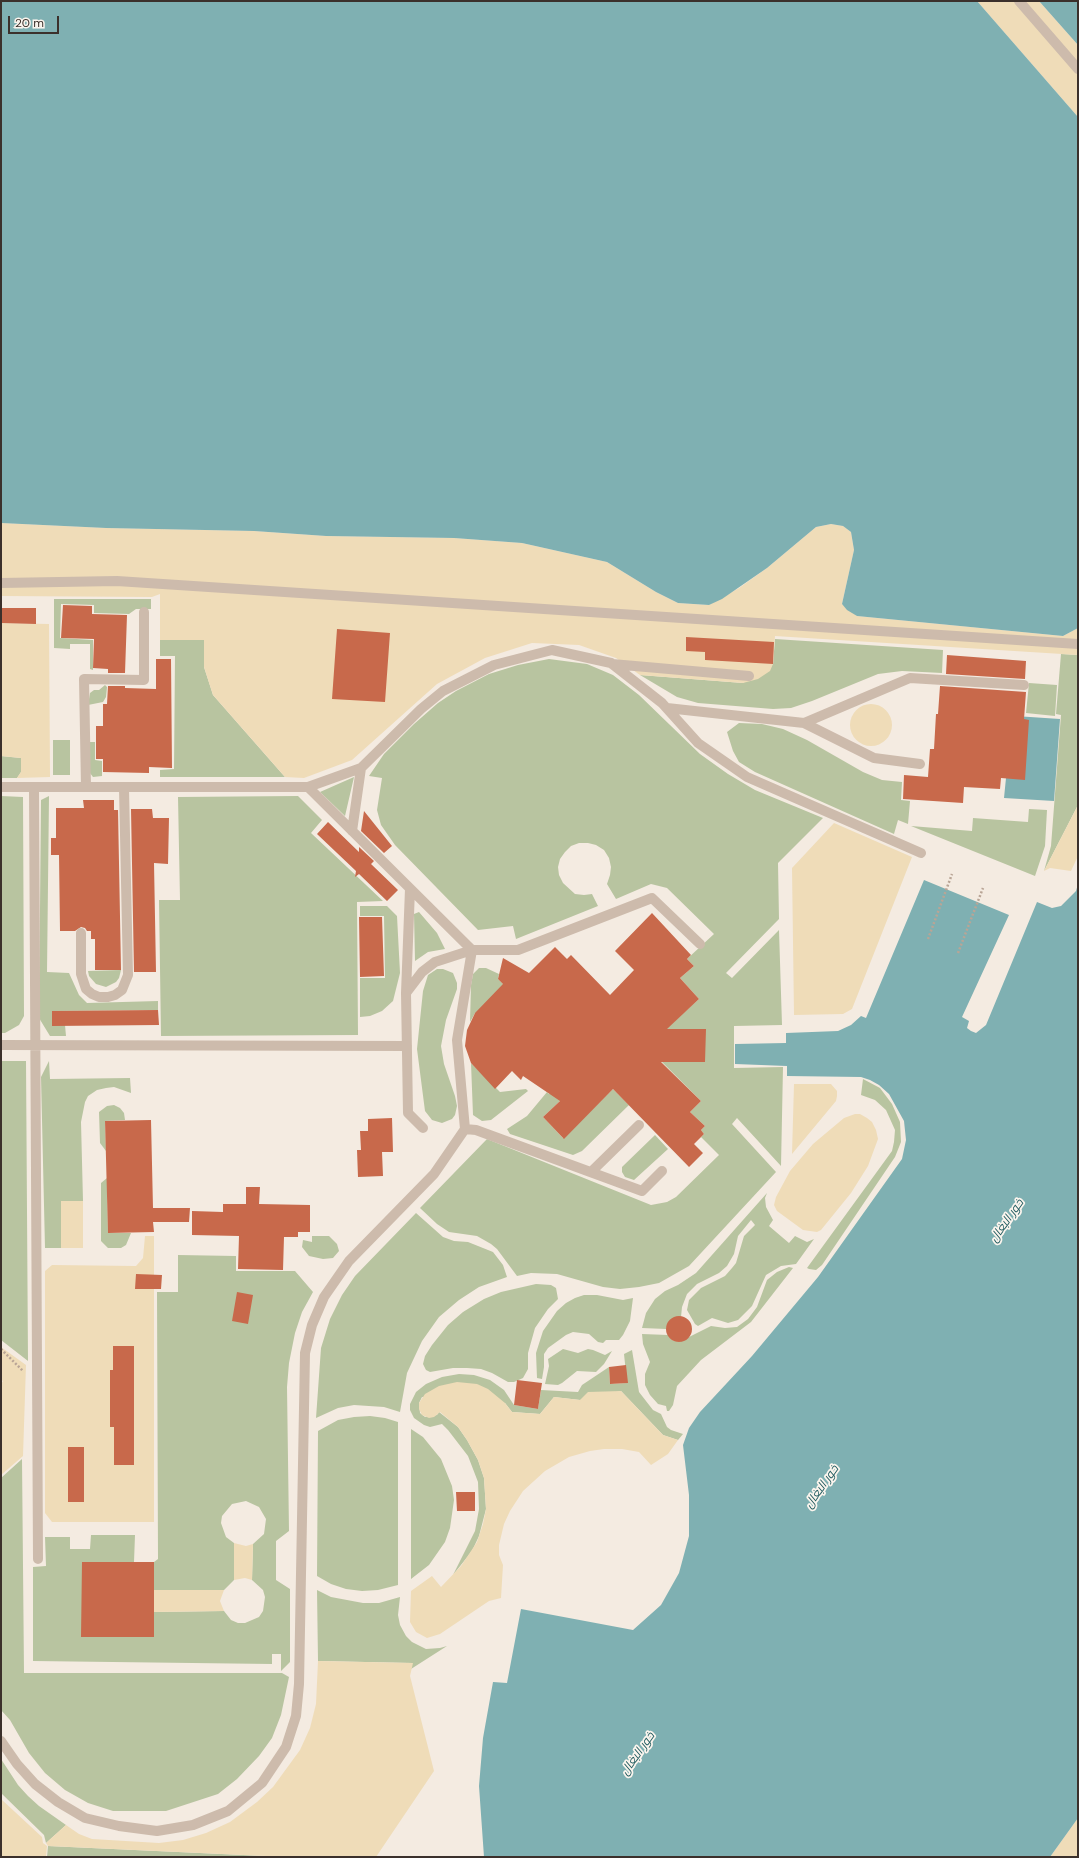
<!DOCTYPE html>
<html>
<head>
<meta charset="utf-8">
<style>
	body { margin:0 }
	#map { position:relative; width:1079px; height:1858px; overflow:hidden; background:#f4ebe1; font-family:"DM Sans",sans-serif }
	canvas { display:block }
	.frame { position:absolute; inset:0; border:2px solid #3b302b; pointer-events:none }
	.scale { position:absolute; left:8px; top:16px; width:51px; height:18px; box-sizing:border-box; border:2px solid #3b302b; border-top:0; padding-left:5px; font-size:12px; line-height:14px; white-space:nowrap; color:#3b302b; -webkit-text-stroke:3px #fbf5ee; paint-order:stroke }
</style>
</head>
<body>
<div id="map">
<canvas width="1079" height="1858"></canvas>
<div class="frame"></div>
<div class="scale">20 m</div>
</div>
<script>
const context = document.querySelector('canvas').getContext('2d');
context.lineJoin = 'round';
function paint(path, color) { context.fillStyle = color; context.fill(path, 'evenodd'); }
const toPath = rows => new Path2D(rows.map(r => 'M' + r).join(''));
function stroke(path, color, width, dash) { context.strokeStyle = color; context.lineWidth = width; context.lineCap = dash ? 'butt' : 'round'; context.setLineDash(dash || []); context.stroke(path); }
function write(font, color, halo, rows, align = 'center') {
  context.font = font + ' "DM Sans",Cairo,sans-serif'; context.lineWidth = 3.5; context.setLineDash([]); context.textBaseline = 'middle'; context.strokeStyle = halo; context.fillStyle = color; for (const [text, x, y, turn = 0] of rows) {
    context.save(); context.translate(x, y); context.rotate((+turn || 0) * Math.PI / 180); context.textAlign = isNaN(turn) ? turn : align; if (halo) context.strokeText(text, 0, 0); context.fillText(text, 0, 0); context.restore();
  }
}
paint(toPath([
	[54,599,151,599,151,609,136,609,129,614,94,613,94,605,61,604,60,638,93,640,93,670,90,669,90,644,70,644,70,649,54,648],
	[775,639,943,650,942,673,902,671,878,674,812,701,791,708,773,709,698,703,677,697,640,675,743,683,773,664],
	[160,640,204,640,204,667,213,695,285,777,160,777,160,770,174,769,175,656,160,656],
	[1061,654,1078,655,1078,805,1044,871,1051,846,1061,715,1056,714],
	[549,659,587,664,613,675,639,695,700,754,728,774,755,790,823,818,778,863,779,919,726,973,732,978,779,930,782,1025,734,1026,734,1068,783,1067,781,1166,737,1118,732,1124,776,1172,689,1266,659,1283,639,1287,620,1289,603,1287,557,1274,531,1273,517,1276,497,1249,491,1244,477,1236,449,1232,437,1224,420,1208,487,1139,651,1205,667,1202,676,1197,719,1155,701,1137,704,1134,701,1130,705,1126,690,1112,701,1101,654,1054,655,1039,699,999,680,978,694,966,687,959,714,934,667,888,651,884,616,899,607,884,610,875,611,867,609,858,604,850,596,845,588,843,579,843,571,846,565,852,560,859,558,867,559,875,563,883,575,894,584,895,592,894,598,906,516,939,513,926,478,930,395,845,381,825,377,810,382,778,369,776,384,754,414,724,438,703,456,691,489,674,518,665],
	[1029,683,1057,685,1055,716,1026,713],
	[105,685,107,687,106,697,103,702,88,705,90,693,94,690,99,690],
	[739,723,762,724,783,729,807,740,863,772,882,780,902,782,901,800,910,801,908,824,898,820,894,834,755,772,739,762,733,751,727,732],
	[53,740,70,740,70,775,53,775],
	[90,742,95,742,95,760,102,761,102,776,93,777,90,773],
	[1,756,21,758,21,772,17,778,1,778],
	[354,777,345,816,320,792],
	[1,796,23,797,24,1016,19,1025,5,1033,1,1033],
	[49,796,47,972,69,973,79,995,87,1003,158,1001,158,1010,52,1011,52,1025,65,1025,66,1036,50,1036,39,1018,41,800],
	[298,796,322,820,311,833,383,901,357,902,358,1035,161,1036,159,900,180,900,178,797],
	[1029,809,1047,810,1045,846,1035,876,911,826,972,831,973,818,1028,822],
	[360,906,387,906,397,916,400,973,393,1001,382,1011,370,1016,360,1017,360,978,385,978,384,916,360,916],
	[419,912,437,933,445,949,428,952,415,961,414,914],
	[479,968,486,968,499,974,498,979,528,1009,475,1013,470,1022,471,985,473,974],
	[437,969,443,969,453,973,457,983,457,989,446,1020,441,1046,444,1064,455,1096,457,1106,455,1115,452,1119,442,1123,432,1120,425,1111,417,1049,423,991,428,975],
	[121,970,119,978,116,982,106,987,96,984,89,976,88,971],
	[1,1061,26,1061,28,1361,1,1340],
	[49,1061,50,1079,130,1078,131,1093,114,1087,106,1088,97,1090,88,1096,85,1102,81,1122,83,1201,61,1201,61,1248,45,1248,41,1077],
	[471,1063,500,1092,526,1089,528,1091,491,1120,482,1121,473,1115],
	[575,1077,559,1102,543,1117,563,1138,613,1089,629,1105,582,1151,573,1155,510,1134,507,1129,527,1116,547,1092,549,1094],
	[863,1079,880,1088,892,1104,900,1122,901,1142,895,1157,822,1265,816,1270,809,1269,807,1268,892,1151,894,1142,895,1130,886,1110,875,1100,861,1095],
	[114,1105,120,1108,124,1113,125,1120,105,1121,106,1151,100,1143,99,1112,107,1106],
	[655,1135,668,1149,634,1180,625,1177,622,1172,622,1167],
	[107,1178,108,1233,131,1233,126,1245,121,1248,108,1248,101,1241,101,1183],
	[767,1193,765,1198,766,1207,773,1220,769,1226,789,1243,795,1236,807,1242,814,1239,796,1264,781,1266,766,1275,752,1306,738,1320,728,1323,712,1318,698,1326,695,1324,687,1310,689,1300,701,1288,725,1276,732,1268,736,1263,744,1236,755,1225,751,1220,738,1236,734,1254,727,1266,719,1273,697,1284,687,1294,682,1307,681,1317,677,1317,670,1321,666,1329,642,1328,646,1313,655,1299,665,1291,678,1285,696,1273],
	[416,1213,443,1237,454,1241,468,1242,493,1252,503,1265,507,1277,479,1287,459,1300,439,1317,422,1341,407,1373,400,1412,384,1407,354,1405,338,1408,316,1418,321,1348,330,1319,342,1295,355,1276],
	[312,1236,329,1236,337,1244,339,1251,333,1258,323,1259,309,1256,302,1247,303,1240,312,1242],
	[178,1255,236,1256,236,1271,295,1271,313,1292,302,1312,295,1333,289,1363,287,1387,289,1531,276,1541,276,1580,290,1589,290,1662,281,1671,281,1654,272,1654,272,1664,33,1661,33,1567,46,1566,45,1537,70,1537,70,1549,90,1549,91,1535,135,1535,134,1562,82,1562,82,1637,154,1637,154,1612,224,1611,231,1620,238,1623,245,1623,259,1617,263,1611,265,1597,263,1590,252,1580,253,1544,264,1534,266,1519,259,1507,246,1501,232,1504,222,1516,221,1523,226,1537,234,1543,234,1580,224,1590,154,1590,154,1562,158,1559,157,1292,178,1292],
	[789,1267,793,1268,751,1322,701,1360,677,1386,673,1405,669,1411,667,1411,666,1406,658,1404,650,1395,645,1385,645,1374,650,1362,643,1344,642,1334,668,1335,672,1340,679,1342,711,1326,725,1328,737,1327,748,1319,757,1307,767,1280,777,1272],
	[536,1284,551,1285,556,1288,558,1299,548,1309,535,1328,528,1353,528,1369,523,1378,514,1382,508,1382,492,1373,481,1369,467,1368,453,1368,430,1372,426,1370,423,1364,425,1356,432,1345,448,1325,463,1312,484,1299,501,1292],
	[584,1295,597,1295,623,1300,633,1298,630,1321,623,1335,619,1340,606,1340,603,1343,598,1342,589,1334,573,1332,566,1335,548,1348,544,1354,544,1367,542,1379,537,1378,536,1353,543,1331,557,1311,566,1303,575,1298],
	[563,1349,578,1353,588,1349,593,1350,605,1355,612,1351,604,1364,596,1372,577,1371,562,1383,558,1385,545,1384,549,1366,548,1359],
	[632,1350,639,1392,653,1410,661,1414,667,1427,671,1430,683,1434,678,1440,663,1435,621,1391,580,1400,554,1397,540,1414,512,1412,505,1403,422,1397,419,1403,420,1413,425,1417,437,1415,439,1412,458,1427,467,1440,478,1460,484,1478,486,1509,479,1536,472,1551,453,1575,475,1531,479,1509,478,1482,468,1456,448,1430,442,1424,430,1427,424,1425,414,1418,410,1410,410,1404,416,1392,426,1384,442,1377,459,1374,474,1375,490,1380,504,1390,514,1405,538,1409,541,1390,578,1392,582,1385,609,1367,610,1384,627,1383,624,1354],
	[370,1416,385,1418,398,1422,398,1585,378,1590,362,1591,346,1589,331,1584,317,1576,318,1431,338,1420,354,1417],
	[411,1429,423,1437,441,1459,452,1486,454,1500,450,1528,445,1542,429,1565,411,1579],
	[22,1459,24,1673,282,1673,289,1677,281,1715,272,1738,259,1756,237,1779,218,1794,166,1811,113,1811,88,1803,65,1790,45,1773,29,1753,10,1720,1,1710,1,1478],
	[317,1590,331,1597,363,1603,379,1603,400,1597,398,1615,400,1625,406,1636,412,1642,426,1649,440,1648,447,1646,411,1669,412,1663,318,1661],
	[1,1759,18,1785,28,1796,39,1806,66,1825,46,1843,44,1835,1,1793],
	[48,1846,287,1857,47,1857]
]), '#b8c4a0');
paint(toPath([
	[977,1,1039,1,1078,45,1078,117],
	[1,523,106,528,254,531,326,536,454,538,522,543,607,562,656,592,678,603,709,605,739,588,767,568,816,527,831,524,843,526,851,532,854,550,842,604,857,616,1063,636,1078,628,1078,655,775,636,773,664,770,671,758,679,743,683,640,675,616,658,579,645,532,643,485,658,437,684,352,760,304,778,285,777,213,695,204,667,204,640,160,640,160,594,152,597,1,596],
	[1,623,49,624,50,777,17,778,21,772,21,758,1,756],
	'850 725a21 21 0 1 1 42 0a21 21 0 1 1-42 0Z',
	[1078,805,1078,856,1071,871,1050,868,1044,871],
	[834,823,912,857,852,1009,843,1014,794,1015,792,868],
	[794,1084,831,1084,837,1091,837,1096,836,1101,792,1154],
	[855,1114,860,1114,867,1118,872,1122,876,1130,878,1139,868,1166,851,1193,821,1230,817,1232,803,1230,777,1211,774,1205,776,1197,790,1171,813,1144,844,1118],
	[61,1201,83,1201,83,1248,61,1248],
	[145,1236,154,1236,154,1522,52,1522,45,1513,45,1271,52,1265,136,1266,143,1258],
	[1,1347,26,1365,23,1456,1,1475,1,1384,3,1381,1,1380],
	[457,1382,477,1384,488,1389,505,1403,512,1412,540,1414,554,1397,580,1400,588,1392,621,1391,663,1435,678,1440,668,1454,651,1465,639,1452,622,1449,604,1449,590,1451,569,1457,545,1471,523,1491,510,1511,504,1524,499,1545,499,1555,503,1565,501,1598,489,1601,440,1634,427,1638,416,1632,410,1622,411,1591,432,1576,441,1587,461,1566,477,1542,483,1524,486,1509,484,1478,478,1460,467,1440,458,1427,440,1412,434,1417,429,1418,422,1415,419,1409,419,1403,425,1394,439,1386],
	[234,1543,246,1546,253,1544,252,1580,245,1578,234,1580],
	[154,1590,224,1590,220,1601,224,1611,154,1612],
	[318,1661,413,1663,410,1676,434,1771,376,1857,287,1857,48,1846,46,1843,66,1825,79,1834,92,1839,159,1843,183,1840,206,1833,230,1822,257,1802,273,1787,300,1750,310,1728,316,1704],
	[1,1799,42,1837,43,1843,47,1846,46,1857,1,1857],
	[1078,1818,1078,1857,1050,1857]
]), '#efdcb8');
paint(toPath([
	[1,1,977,1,1078,117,1078,628,1063,636,857,616,847,610,842,604,854,550,851,532,843,526,831,524,816,527,767,568,722,599,709,605,678,603,656,592,607,562,522,543,454,538,326,536,254,531,106,528,1,523],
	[1039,1,1078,1,1078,45],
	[1015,716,1060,719,1054,801,1004,798,1006,778],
	[924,880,1009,915,962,1017,969,1021,967,1028,971,1031,976,1033,986,1025,1037,902,1052,908,1061,906,1076,891,1078,884,1078,1818,1050,1857,484,1857,479,1786,483,1738,493,1682,507,1683,521,1609,633,1630,661,1605,679,1573,689,1536,689,1495,683,1445,689,1428,700,1412,752,1356,818,1277,902,1159,906,1140,904,1121,889,1094,879,1085,870,1080,861,1077,787,1076,787,1066,735,1064,735,1044,786,1043,786,1033,838,1031,851,1025,861,1016,866,1018]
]), '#7fb0b2');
paint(toPath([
	[63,605,92,606,92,614,127,615,125,673,108,673,108,669,93,668,94,639,61,638],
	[1,608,36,608,36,624,1,623],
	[337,629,390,633,385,702,332,699],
	[686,637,774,642,773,664,705,660,705,652,686,651],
	[947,655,1026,661,1025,679,946,674],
	[156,659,171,659,172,768,149,767,149,773,103,772,103,759,96,759,96,726,103,726,103,704,107,704,108,686,125,686,125,688,156,689],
	[940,686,1026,692,1024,719,1029,720,1025,780,1001,778,1000,789,964,787,963,803,903,799,904,775,928,777,930,749,934,749,936,714,938,714],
	[83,800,114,800,114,810,118,810,121,970,95,970,95,939,91,939,91,931,87,931,85,928,81,927,75,931,60,931,59,855,51,855,51,838,56,838,56,808,84,808],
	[131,809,152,809,153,818,169,818,168,864,154,863,156,972,134,972],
	[364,811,392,846,384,853,361,831],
	[328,822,359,852,359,847,374,861,371,864,398,890,387,901,359,874,355,877,356,871,317,834],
	[652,913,691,955,687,959,694,966,680,978,699,999,667,1029,706,1029,705,1062,661,1062,701,1101,690,1112,705,1126,701,1130,704,1134,694,1144,703,1153,689,1167,613,1089,564,1139,543,1117,560,1101,523,1076,521,1080,512,1071,495,1089,471,1063,465,1046,467,1030,475,1013,503,984,498,979,503,958,529,973,555,947,567,959,571,955,610,995,634,970,615,951],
	[359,917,382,917,384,976,360,977],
	[158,1010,159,1025,52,1026,52,1011],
	[392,1118,393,1152,382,1152,383,1176,358,1177,357,1150,361,1150,360,1131,368,1131,368,1119],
	[151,1120,153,1208,190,1208,189,1222,153,1222,154,1232,108,1233,105,1121],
	[246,1187,260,1187,259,1204,310,1205,310,1232,298,1232,298,1237,284,1237,283,1270,238,1269,239,1236,192,1235,192,1211,223,1212,223,1204,246,1204],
	[136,1274,162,1275,161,1289,135,1289],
	[237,1292,253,1295,248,1324,232,1321],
	'666 1329a13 13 0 1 1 26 0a13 13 0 1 1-26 0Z',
	[113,1346,134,1346,134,1465,114,1465,114,1427,110,1427,110,1370,113,1370],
	[626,1365,628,1383,610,1384,609,1367],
	[517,1380,542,1383,538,1409,514,1405],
	[68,1447,84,1447,84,1502,68,1502],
	[456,1492,475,1492,475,1511,457,1511],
	[82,1562,154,1562,154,1637,81,1637]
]), '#c8694b');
stroke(toPath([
	[928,939,952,874],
	[958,953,983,888],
	[1,1349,23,1371]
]), '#b9a596', 2.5, [2, 2]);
stroke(toPath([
	[1019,1,1078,69],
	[1,583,117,581,1078,644],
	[612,664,749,676],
	[667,708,804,723,874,758,920,764],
	[804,723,910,678,1024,685],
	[1,787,308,787,361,768,421,709,443,691,494,665,552,650,611,663,662,703,698,743,747,777,921,853],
	[86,787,84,679,144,680,144,612],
	[308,787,472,950],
	[34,788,38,1559],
	[352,831,361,768],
	[410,889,406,993,408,1113,423,1128],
	[81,933,81,974,86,989,92,994,99,997,108,997,115,995,122,990,128,975,124,788],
	[406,993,422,972,435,962,472,950,518,950,652,898,700,944],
	[1,1045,407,1046],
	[465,1129,476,1130,642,1191,662,1171],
	[591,1172,639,1125],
	[1,1741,17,1764,35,1784,58,1802,85,1818,119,1826,157,1831,193,1825,228,1811,262,1783,286,1747,296,1716,299,1684,305,1353,312,1325,324,1297,349,1261,434,1174,465,1129,457,1040,472,950]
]), '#cdbbac', 10);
write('italic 12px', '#1f5a5e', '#fbf5ee', [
	["خور البغال",1007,1221,-55],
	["خور البغال",822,1487,-55],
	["خور البغال",638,1754,-55]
]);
</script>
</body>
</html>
